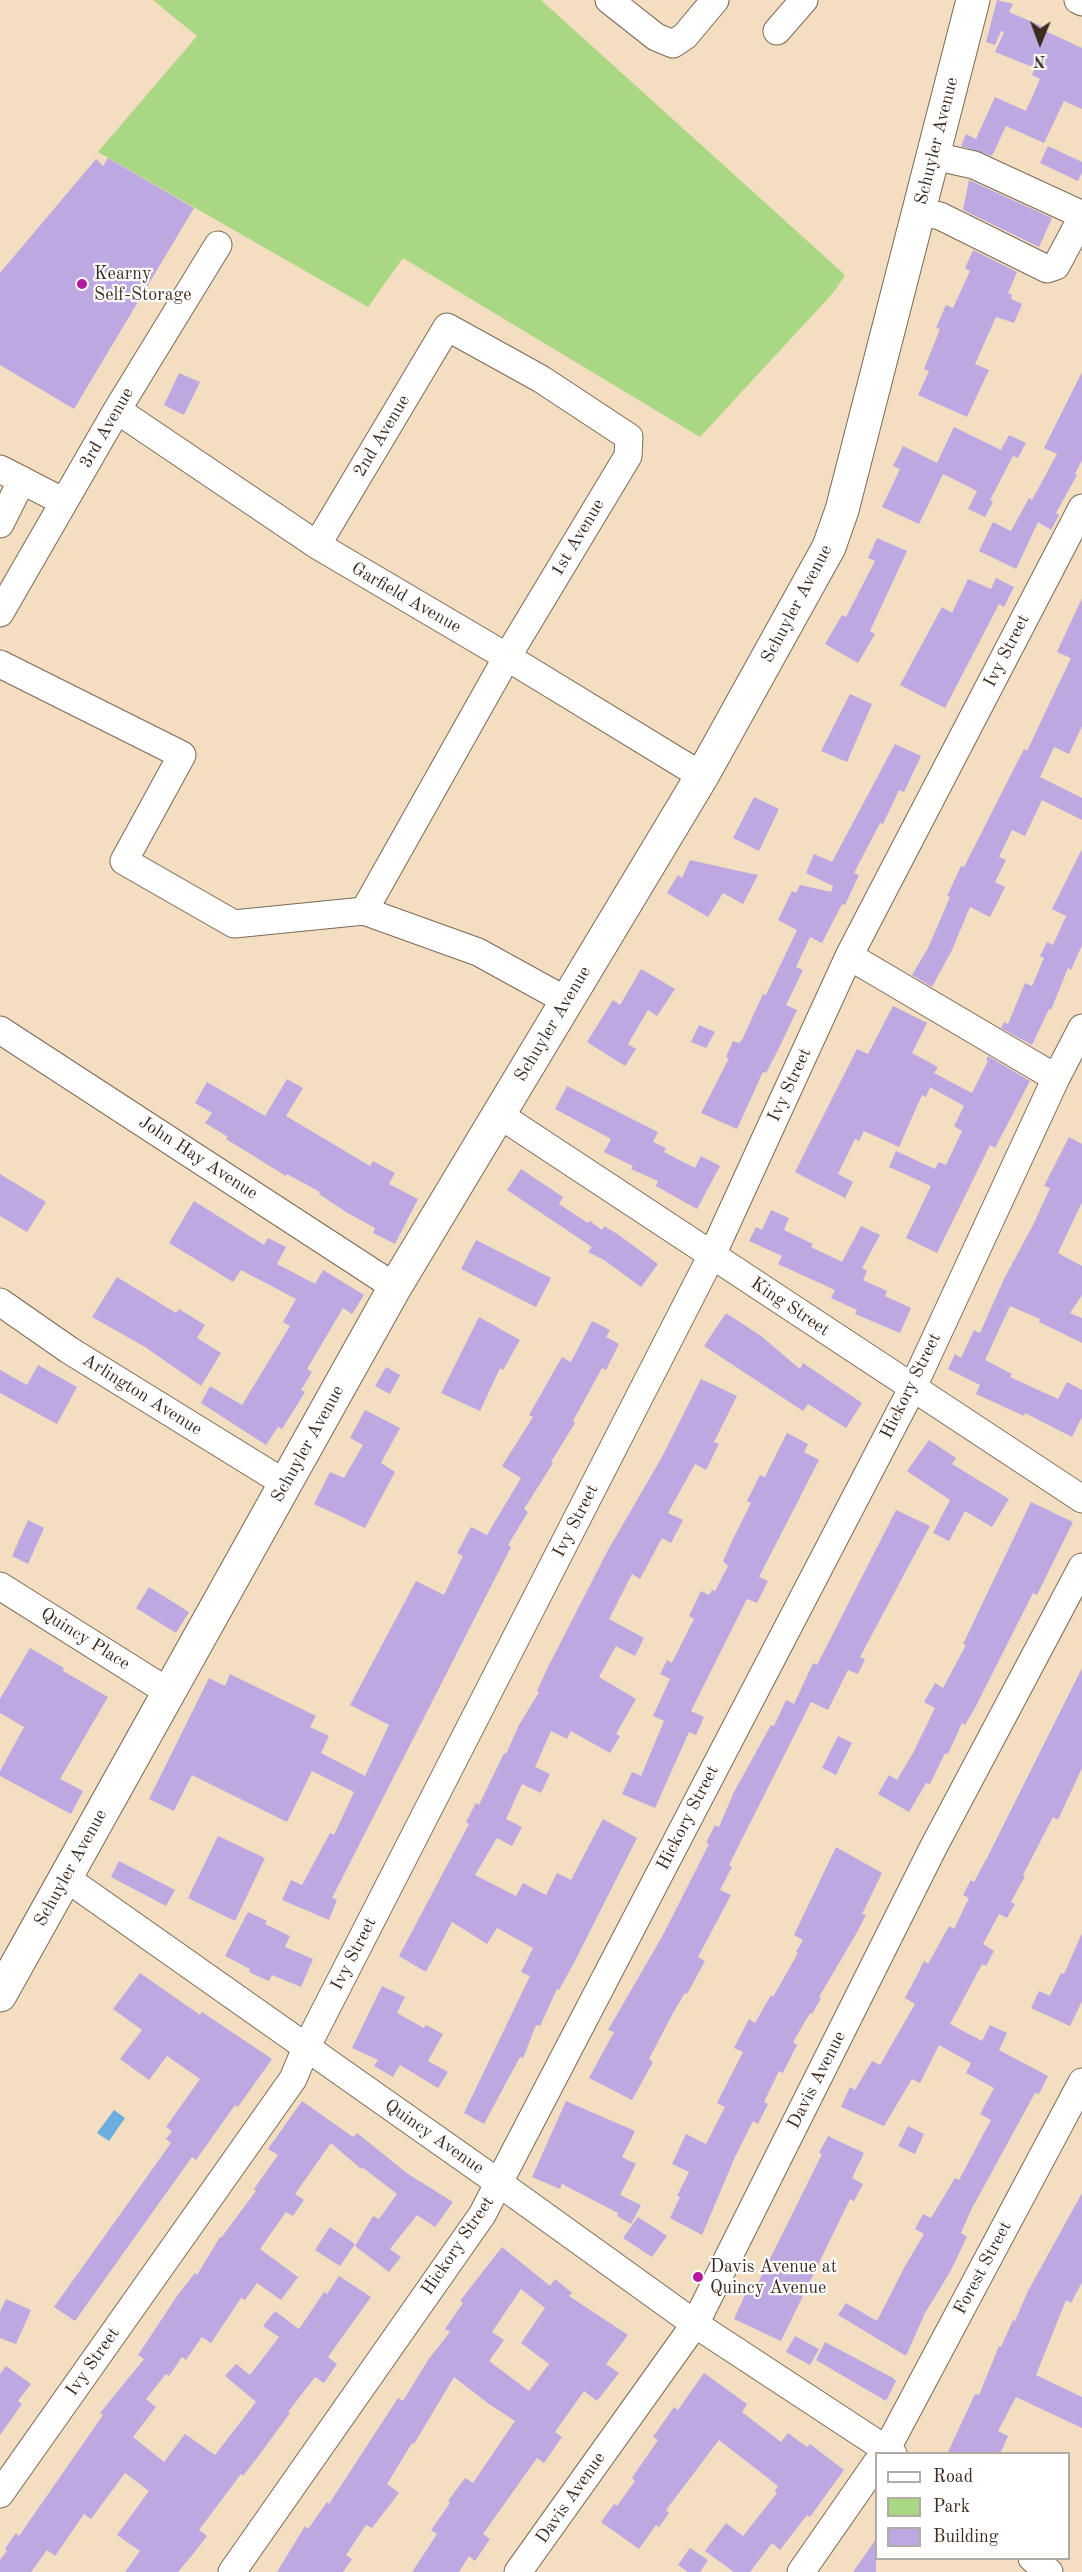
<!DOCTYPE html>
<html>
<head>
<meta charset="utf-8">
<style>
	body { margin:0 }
	#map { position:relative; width:1082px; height:2572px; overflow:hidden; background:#f3dec1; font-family:"Old Standard TT",serif }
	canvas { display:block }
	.legend { position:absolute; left:875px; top:2452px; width:195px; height:108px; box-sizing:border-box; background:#fff; border:2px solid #b1aaa5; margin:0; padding:8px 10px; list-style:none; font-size:18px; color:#3b2a1e }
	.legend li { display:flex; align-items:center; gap:12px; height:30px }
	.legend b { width:30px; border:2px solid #b1aaa5 }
	.north { position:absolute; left:1010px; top:12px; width:60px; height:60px; -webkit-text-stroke:4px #fff; paint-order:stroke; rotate:181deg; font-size:16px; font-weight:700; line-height:24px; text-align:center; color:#3b2a1e }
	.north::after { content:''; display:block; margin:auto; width:21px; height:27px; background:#3b2a1e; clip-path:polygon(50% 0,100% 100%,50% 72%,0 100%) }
</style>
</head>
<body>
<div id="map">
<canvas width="1082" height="2572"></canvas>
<ul class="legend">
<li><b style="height:8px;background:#fff"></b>Road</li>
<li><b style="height:16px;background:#aad783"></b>Park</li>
<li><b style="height:16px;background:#bea8e1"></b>Building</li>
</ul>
<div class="north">N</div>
</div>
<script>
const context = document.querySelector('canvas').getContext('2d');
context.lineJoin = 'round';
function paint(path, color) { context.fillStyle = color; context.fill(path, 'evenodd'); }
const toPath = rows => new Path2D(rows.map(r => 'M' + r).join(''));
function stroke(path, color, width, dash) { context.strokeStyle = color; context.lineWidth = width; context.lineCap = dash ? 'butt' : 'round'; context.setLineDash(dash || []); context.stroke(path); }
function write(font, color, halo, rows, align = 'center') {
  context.font = font + ' "Old Standard TT",serif'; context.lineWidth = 4.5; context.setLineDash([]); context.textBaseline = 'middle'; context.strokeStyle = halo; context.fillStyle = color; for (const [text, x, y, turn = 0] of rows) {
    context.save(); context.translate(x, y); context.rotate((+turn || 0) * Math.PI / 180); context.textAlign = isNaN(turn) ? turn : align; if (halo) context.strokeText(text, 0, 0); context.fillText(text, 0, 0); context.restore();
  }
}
paint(toPath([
	[153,0,541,0,845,275,833,293,700,437,403,258,368,307,98,152,197,36]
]), '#aad783');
paint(toPath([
	[114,2110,125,2118,109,2141,97,2133]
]), '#6cacdf');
paint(toPath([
	[997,0,1013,4,1009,12,1044,27,1043,30,1082,48,1082,109,1064,101,1044,143,1006,126,992,156,961,146,966,134,976,139,995,97,1026,111,1040,79,1032,75,1035,68,995,52,1004,32,1001,31,995,45,986,42],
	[1048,146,1082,162,1082,172,1078,181,1040,163],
	[108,158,194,208,74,409,0,365,0,273,96,159,103,166],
	[969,180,1052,218,1039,247,963,210],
	[973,250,1017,272,1008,293,1012,295,1011,299,1022,304,1014,323,996,317,975,364,989,370,967,417,918,395,929,371,924,369,940,329,936,328,946,305,953,308,970,271,965,268],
	[1082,372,1082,460,1075,474,1077,475,1056,513,1059,515,1051,530,1038,522,1016,569,979,551,993,522,1011,531,1029,498,1032,500,1057,454,1044,448],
	[179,373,200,382,184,415,164,405],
	[954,427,1001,450,1009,435,1026,443,1018,458,1013,456,990,500,993,502,985,517,968,509,977,491,943,474,919,524,882,507,900,469,893,466,903,446,937,463],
	[877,538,907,551,870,631,875,634,858,663,825,644,842,615,846,617,875,561,868,558],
	[996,578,1014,587,1004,607,999,604,945,708,900,685,942,607,952,613,968,579,991,589],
	[1082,598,1082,726,1069,754,1054,747,1040,777,1082,798,1082,820,1042,800,1025,836,1012,830,999,857,1006,860,995,882,1005,887,990,917,970,907,952,950,932,987,912,975,928,948,950,897,947,896,961,866,964,867,1024,749,1027,751,1071,658,1057,652],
	[850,694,872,704,847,762,821,751],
	[895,744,921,756,904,792,899,790,883,824,880,823,854,873,859,875,845,905,842,904,822,943,810,937,796,967,803,970,786,1005,797,1010,778,1050,766,1073,763,1072,737,1129,701,1113,729,1058,726,1057,733,1041,739,1043,742,1040,763,994,766,995,797,930,778,920,792,891,796,893,800,885,831,892,833,886,806,873,814,854,832,862],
	[754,797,779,809,759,851,733,838],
	[1082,849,1082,945,1071,970,1068,968,1051,1010,1049,1009,1032,1045,1001,1028,1004,1022,1008,1024,1025,983,1032,986,1044,958,1040,956,1047,942,1053,945,1066,916,1052,909],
	[690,860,739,871,758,875,743,904,723,893,708,917,667,893,678,875,682,878],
	[641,969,675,989,657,1016,648,1010,628,1044,636,1049,625,1066,587,1042,613,1000,620,1005],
	[893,1006,927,1023,912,1053,938,1067,934,1073,972,1093,988,1061,986,1060,988,1056,1030,1081,995,1148,990,1145,937,1253,906,1238,931,1186,889,1167,896,1151,935,1169,939,1162,946,1165,962,1131,954,1126,964,1106,930,1087,926,1097,922,1095,899,1147,864,1131,859,1141,855,1139,838,1174,853,1182,845,1198,795,1172,857,1049,868,1054],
	[699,1025,715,1032,706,1048,691,1042],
	[287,1079,303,1088,286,1116,370,1166,373,1161,395,1173,389,1184,418,1199,395,1244,373,1233,375,1228,346,1212,319,1194,320,1192,287,1174,286,1176,226,1139,228,1137,205,1123,212,1113,195,1103,207,1082,265,1116],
	[567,1086,658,1132,653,1142,666,1148,664,1152,695,1168,701,1156,720,1166,697,1209,656,1186,658,1181,631,1169,633,1166,604,1152,611,1139,555,1109],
	[1069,1137,1082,1144,1082,1202,1058,1253,1082,1266,1082,1295,1070,1313,1082,1318,1082,1343,1039,1322,1040,1319,1010,1306,985,1360,1012,1374,1010,1377,1058,1399,1067,1382,1082,1390,1082,1417,1072,1437,1025,1413,1024,1416,976,1394,980,1385,948,1369,955,1354,961,1358,974,1330,980,1333,1004,1279,1033,1225,1050,1188,1044,1186],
	[521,1169,563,1197,559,1204,588,1223,590,1221,602,1230,604,1226,619,1235,658,1264,641,1287,604,1260,588,1252,592,1247,507,1190],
	[0,1174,46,1202,27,1232,0,1216],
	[194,1201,264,1245,268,1238,286,1247,277,1264,315,1284,323,1270,364,1295,352,1314,343,1308,307,1369,312,1372,301,1390,305,1392,282,1429,278,1427,266,1445,201,1403,210,1386,242,1405,290,1326,283,1322,296,1299,241,1270,233,1282,169,1243],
	[771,1210,789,1218,784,1230,813,1244,811,1247,842,1262,861,1226,880,1235,862,1268,867,1271,863,1280,887,1291,885,1296,911,1308,900,1333,855,1314,857,1310,831,1298,835,1290,778,1264,782,1256,749,1241,756,1227,762,1230],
	[476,1240,551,1278,536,1307,461,1269],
	[117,1277,176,1313,179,1309,205,1325,197,1338,221,1353,201,1386,145,1347,92,1317],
	[726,1313,761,1336,800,1369,803,1363,862,1403,846,1428,808,1404,803,1411,704,1346],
	[479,1317,520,1340,503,1370,500,1368,480,1411,441,1393],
	[592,1321,610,1330,606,1337,619,1344,606,1370,602,1368,573,1421,575,1423,551,1462,553,1463,524,1509,528,1512,508,1545,511,1547,332,1898,337,1900,329,1920,282,1900,291,1880,302,1885,330,1833,334,1835,354,1792,312,1771,287,1822,192,1775,174,1811,149,1799,209,1678,225,1686,230,1674,316,1716,310,1727,329,1736,321,1753,365,1776,389,1725,350,1705,416,1581,444,1595,463,1556,457,1553,471,1527,487,1535,521,1478,502,1466,533,1417,529,1415,562,1357,571,1362],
	[38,1365,77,1387,57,1424,0,1393,0,1370,27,1385],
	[386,1367,400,1375,390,1394,375,1386],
	[701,1379,737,1396,714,1442,719,1444,706,1470,695,1464,668,1513,683,1520,671,1543,662,1538,640,1579,632,1574,609,1619,644,1638,635,1656,616,1646,599,1677,636,1699,616,1734,620,1736,610,1753,571,1731,567,1739,551,1731,535,1767,550,1774,541,1793,522,1784,506,1819,522,1827,512,1846,497,1838,475,1875,516,1896,523,1883,546,1895,557,1873,571,1880,603,1819,637,1838,575,1961,559,1990,557,1989,540,2026,536,2025,523,2058,520,2057,484,2124,464,2113,530,1976,521,1972,533,1948,497,1928,487,1944,452,1922,426,1972,399,1956,469,1824,466,1822,476,1803,479,1805,504,1753,506,1754,519,1725,539,1692,537,1691,547,1669,608,1550,662,1457],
	[365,1410,400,1428,381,1463,395,1472,365,1528,314,1504,330,1472,344,1478,363,1445,350,1438],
	[787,1433,808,1444,804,1452,819,1460,759,1577,768,1581,757,1603,747,1599,691,1711,704,1717,696,1735,689,1732,655,1808,622,1794,632,1772,641,1776,664,1721,653,1716,670,1679,660,1674,667,1660,672,1663,694,1619,689,1616,701,1591,709,1595,712,1590,715,1591,728,1566,723,1561,731,1543,751,1503,747,1501,760,1475,765,1477],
	[929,1440,956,1458,952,1464,1009,1499,992,1527,965,1511,949,1541,933,1533,950,1500,907,1471],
	[1031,1502,1073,1522,1037,1595,1033,1593,976,1706,965,1725,962,1723,948,1754,945,1753,930,1784,926,1783,909,1812,878,1794,889,1775,897,1780,913,1753,935,1708,924,1702,935,1683,943,1688,966,1645,963,1644],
	[896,1510,930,1526,860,1657,865,1659,858,1674,848,1670,828,1710,811,1702,729,1865,732,1867,720,1890,731,1895,698,1957,705,1961,687,1994,685,1993,673,2013,649,2059,653,2062,632,2100,589,2078,614,2032,608,2030,663,1935,709,1844,706,1843,715,1825,719,1827,734,1792,771,1725,774,1726,786,1700,794,1704,813,1663,817,1665],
	[28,1520,44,1528,28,1564,12,1556],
	[149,1587,189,1612,176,1633,136,1608],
	[30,1648,64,1668,63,1671,108,1697,60,1779,83,1791,71,1814,0,1776,0,1771,24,1727,0,1713,0,1699],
	[1082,1668,1082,1768,1058,1820,1053,1817,1023,1875,1025,1876,1011,1902,1015,1904,1007,1918,999,1914,983,1944,994,1951,986,1966,982,1964,950,2024,982,2041,990,2025,1007,2033,999,2050,1048,2076,1039,2094,1035,2093,970,2212,961,2233,967,2237,950,2272,925,2313,906,2356,838,2315,846,2303,877,2321,904,2268,924,2234,915,2229,923,2214,931,2218,955,2178,959,2180,991,2120,980,2114,994,2088,966,2073,971,2063,939,2045,920,2083,912,2079,884,2126,841,2107,850,2087,855,2090,872,2061,880,2065,915,2004,905,1998,915,1979,924,1961,928,1964,949,1926,954,1929,969,1898,963,1895,971,1880,974,1882,988,1856],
	[838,1736,852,1743,836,1775,822,1768],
	[218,1836,265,1858,235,1921,188,1898],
	[836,1847,882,1873,862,1914,866,1915,856,1934,819,1997,821,1998,812,2014,810,2013,793,2042,797,2045,783,2073,779,2071,764,2102,768,2104,758,2124,753,2121,735,2157,702,2235,670,2218,680,2197,677,2196,689,2172,672,2164,686,2134,706,2144,725,2107,717,2103,743,2052,734,2048,749,2019,755,2023,771,1995,773,1997,798,1953,796,1952,803,1940,794,1935],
	[119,1861,175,1890,166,1906,111,1877],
	[248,1912,267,1921,265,1924,290,1936,285,1947,313,1959,301,1987,272,1975,269,1981,249,1972,250,1969,225,1956],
	[1082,1933,1082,2001,1070,2026,1031,2008,1039,1991,1050,1996,1061,1973,1064,1974],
	[140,1973,200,2015,202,2012,272,2059,238,2107,235,2105,196,2160,192,2157,75,2321,54,2307,171,2143,166,2139,172,2131,166,2127,200,2079,167,2056,149,2080,120,2059,142,2030,113,2009],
	[382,1986,405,1997,397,2013,424,2028,426,2025,443,2034,428,2061,448,2072,438,2088,400,2065,393,2077,374,2066,378,2060,352,2048],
	[302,2101,353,2137,357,2133,408,2174,453,2202,435,2227,417,2215,390,2249,401,2257,389,2272,355,2246,373,2216,379,2219,397,2194,362,2167,361,2169,331,2143,295,2194,304,2200,293,2216,286,2212,260,2249,298,2277,281,2300,257,2283,245,2300,241,2298,211,2343,202,2337,186,2360,182,2357,169,2376,166,2374,146,2399,156,2407,133,2437,164,2462,185,2434,215,2455,256,2402,225,2376,236,2364,250,2375,279,2337,263,2326,275,2311,299,2329,324,2292,327,2294,339,2276,371,2297,328,2357,337,2364,324,2383,315,2377,288,2412,290,2413,260,2454,243,2476,241,2474,199,2530,207,2536,194,2553,178,2572,125,2572,140,2551,117,2535,149,2491,125,2473,91,2519,84,2514,55,2556,47,2550,31,2572,0,2572,0,2560,7,2551,5,2549,16,2533,19,2536,103,2415,100,2413,144,2359,138,2355,177,2296,195,2273,197,2275,220,2237,221,2238,256,2191,254,2189,278,2155,268,2149],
	[566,2101,635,2131,622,2157,636,2164,620,2195,641,2205,631,2224,617,2216,618,2213,562,2184,560,2189,532,2177],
	[908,2126,924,2134,915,2154,898,2146],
	[828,2136,864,2153,852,2178,863,2184,854,2201,850,2199,781,2341,734,2319,748,2288,754,2291,822,2154,819,2153],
	[1082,2193,1082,2282,1071,2303,1066,2300,1036,2375,1082,2397,1082,2428,1016,2397,998,2431,1008,2436,1000,2454,947,2454,975,2394,979,2395,999,2346,1001,2347,1013,2320,1015,2321,1028,2291],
	[638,2217,667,2236,652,2257,623,2238],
	[330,2227,355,2244,340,2266,315,2250],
	[502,2247,550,2286,555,2279,572,2293,569,2296,628,2335,606,2364,619,2373,597,2401,584,2391,555,2432,562,2437,544,2463,537,2458,483,2534,490,2539,475,2561,469,2556,459,2572,412,2572,437,2534,431,2530,450,2503,448,2501,465,2478,473,2483,515,2421,489,2404,454,2377,414,2444,412,2443,387,2484,399,2493,372,2528,366,2525,346,2555,352,2559,343,2572,277,2572,305,2526,308,2529,327,2502,329,2504,398,2398,403,2401,428,2360,450,2332,445,2329,463,2303,460,2301],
	[521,2289,545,2308,521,2343,549,2364,529,2391,489,2361,504,2340,492,2332],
	[6,2299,31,2310,16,2344,0,2338,0,2312],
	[795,2336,819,2349,810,2365,786,2352],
	[825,2342,893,2378,896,2381,886,2401,816,2360],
	[6,2366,31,2384,18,2401,22,2404,0,2435,0,2374],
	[704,2373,747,2404,742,2412,781,2442,788,2433,807,2447,810,2444,844,2470,810,2517,807,2515,780,2550,772,2543,750,2572,734,2572,705,2551,726,2523,743,2536,777,2493,775,2491,778,2486,719,2440,666,2510,669,2513,659,2527,656,2525,639,2549,601,2522,614,2504,617,2506,635,2481,632,2478,658,2440,653,2437,674,2407,678,2410],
	[876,2539,876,2572,853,2572],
	[690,2548,708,2560,700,2572,688,2572,678,2565]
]), '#bea8e1');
const minor = toPath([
	[609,0,656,37,673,44,685,36,715,0],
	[1078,0,1082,2],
	[777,31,804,0],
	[919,212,940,216,1047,269,1056,266,1080,221,1080,216,1076,212,974,165,934,156],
	[117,410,317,545,507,657,702,776],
	[0,469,64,502],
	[0,524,22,480],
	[317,545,447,327,541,379,629,437,628,456,507,657,364,911],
	[0,613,117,410,218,245],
	[0,664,182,755,124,861,234,924,364,911,478,952,567,1001],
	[849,956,1056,1078],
	[0,1030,395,1287],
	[498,1114,1082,1499],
	[0,1302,69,1350,286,1484],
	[0,1586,170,1693],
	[66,1878,499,2183,695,2324,893,2454],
	[884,2454,1082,2082],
	[0,2494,293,2079,306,2048,712,1255,849,956,1082,508],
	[1032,2558,1049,2572],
	[232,2572,482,2215,912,1389,1056,1078,1082,1028],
	[518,2572,695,2324,933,1848,1082,1567],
	[801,2572,876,2464]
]);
const major = toPath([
	[0,1995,395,1287,702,776,829,547,842,510,973,0]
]);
stroke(minor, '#7b6957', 29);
stroke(major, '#7b6957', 35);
stroke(minor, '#fff', 27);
stroke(major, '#fff', 33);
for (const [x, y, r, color] of [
	[82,284,6,"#b5179e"],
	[698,2277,6,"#b5179e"]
]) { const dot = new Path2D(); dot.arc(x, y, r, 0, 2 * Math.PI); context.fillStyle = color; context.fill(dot); stroke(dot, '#fff', 2); }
write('18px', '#3b2a1e', '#fff', [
	["Schuyler Avenue",937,141,-76],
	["3rd Avenue",107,428,-60],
	["2nd Avenue",382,436,-59],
	["1st Avenue",578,538,-59],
	["Garfield Avenue",406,598,30],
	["Schuyler Avenue",797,604,-62],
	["Ivy Street",1007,651,-63],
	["Schuyler Avenue",553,1024,-59],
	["Ivy Street",790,1085,-65],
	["John Hay Avenue",198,1158,33],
	["King Street",790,1307,34],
	["Hickory Street",911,1386,-64],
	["Arlington Avenue",142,1395,32],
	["Schuyler Avenue",308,1444,-61],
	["Ivy Street",576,1521,-63],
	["Quincy Place",85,1639,32],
	["Hickory Street",688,1818,-63],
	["Schuyler Avenue",71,1868,-61],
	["Ivy Street",354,1954,-63],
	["Davis Avenue",817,2080,-63],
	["Quincy Avenue",434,2137,35],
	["Hickory Street",458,2246,-56],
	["Forest Street",983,2268,-62],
	["Ivy Street",93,2362,-55],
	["Davis Avenue",571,2498,-55]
]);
write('18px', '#3b2a1e', '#fff', [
	["Kearny",94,274],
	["Self-Storage",94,295],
	["Davis Avenue at",710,2267],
	["Quincy Avenue",710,2288]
], 'left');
</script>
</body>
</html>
